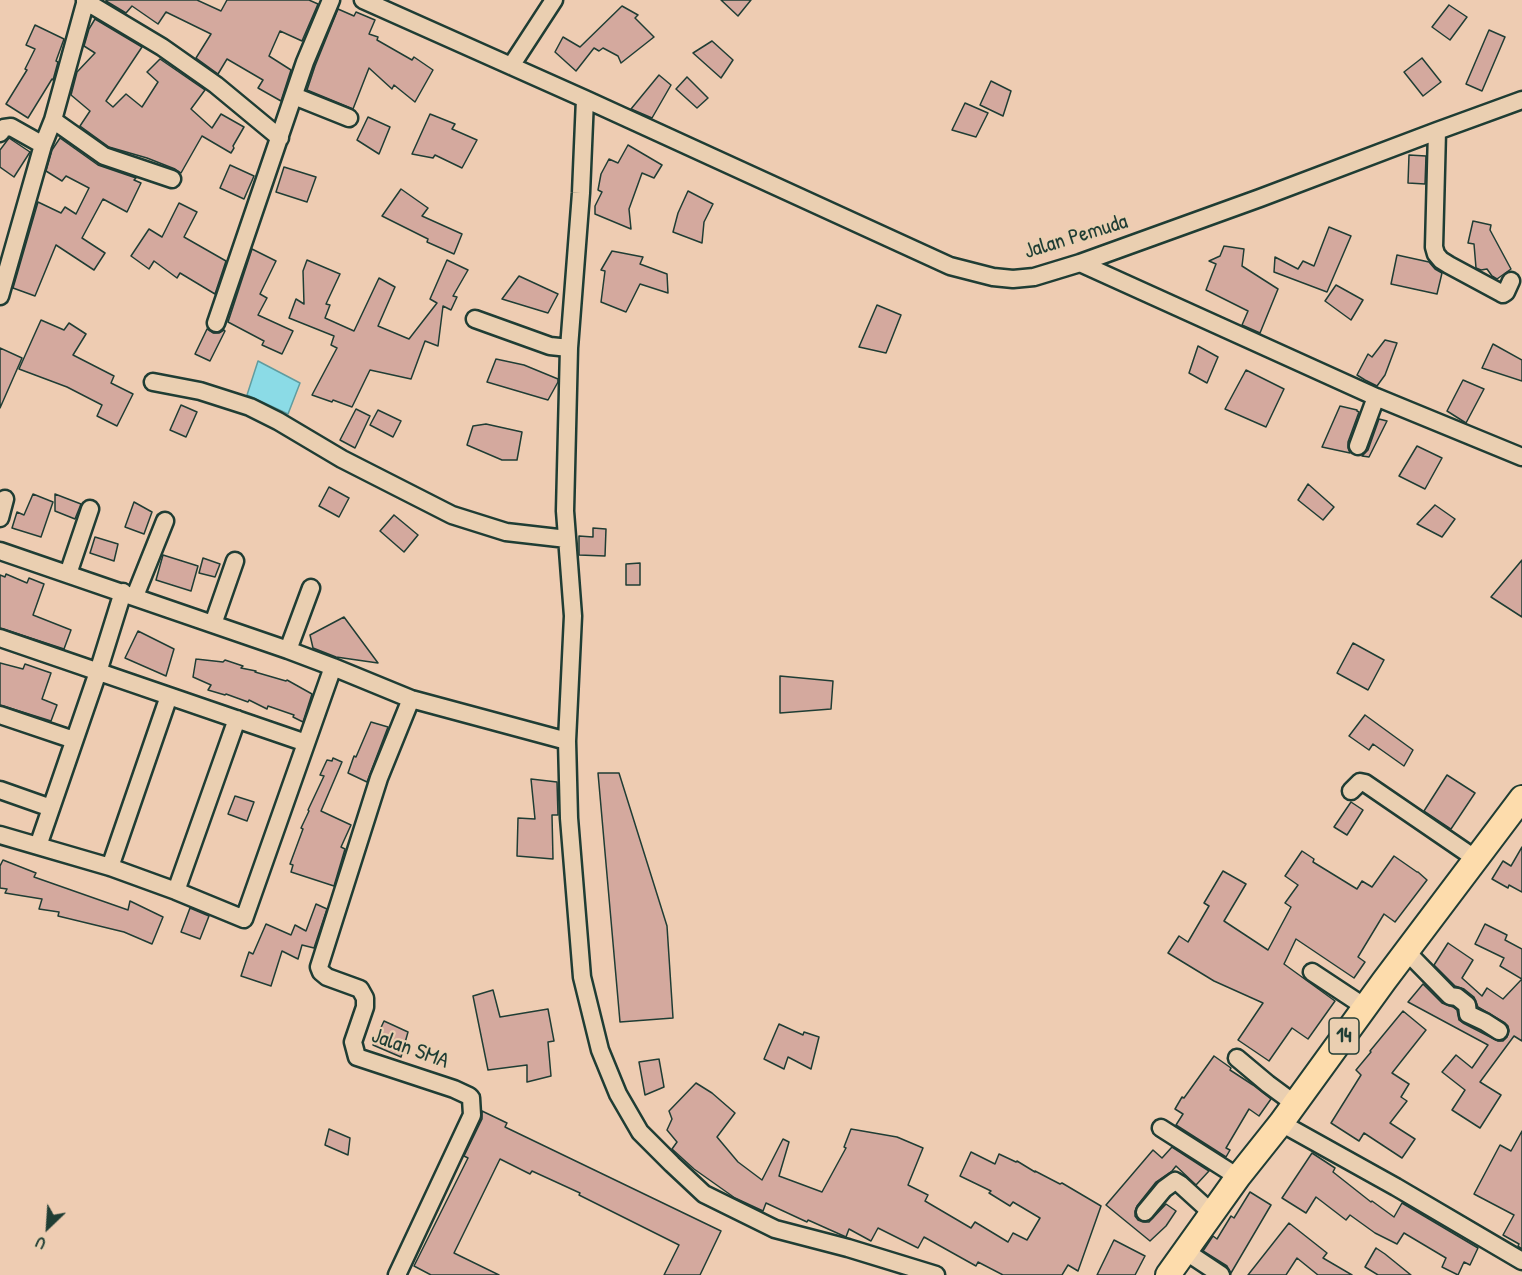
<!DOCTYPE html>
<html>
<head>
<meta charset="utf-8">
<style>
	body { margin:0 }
	#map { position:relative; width:1522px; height:1275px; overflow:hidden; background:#eeccb2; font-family:"Patrick Hand",sans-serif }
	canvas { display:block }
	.north { position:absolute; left:18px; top:1197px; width:60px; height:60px; -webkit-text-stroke:4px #eacfb1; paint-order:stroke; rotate:205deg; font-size:16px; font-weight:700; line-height:24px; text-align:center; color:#1f3d34 }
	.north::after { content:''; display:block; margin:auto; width:21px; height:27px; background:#1f3d34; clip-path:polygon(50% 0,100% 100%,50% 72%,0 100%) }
</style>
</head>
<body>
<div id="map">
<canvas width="1522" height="1275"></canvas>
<div class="north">U</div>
</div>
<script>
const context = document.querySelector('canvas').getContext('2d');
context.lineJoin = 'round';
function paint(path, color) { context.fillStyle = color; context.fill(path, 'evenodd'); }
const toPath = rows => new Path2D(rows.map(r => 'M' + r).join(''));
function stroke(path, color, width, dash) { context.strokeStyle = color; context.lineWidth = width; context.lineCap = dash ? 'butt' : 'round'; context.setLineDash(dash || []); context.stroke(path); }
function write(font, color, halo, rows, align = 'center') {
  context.font = font + ' "Patrick Hand",sans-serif'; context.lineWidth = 4.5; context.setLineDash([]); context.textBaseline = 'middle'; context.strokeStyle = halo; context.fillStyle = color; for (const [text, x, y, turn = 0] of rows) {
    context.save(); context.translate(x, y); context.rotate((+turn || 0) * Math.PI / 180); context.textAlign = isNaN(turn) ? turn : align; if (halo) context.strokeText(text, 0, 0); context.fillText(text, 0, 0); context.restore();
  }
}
const water = toPath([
	[258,361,300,383,288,414,247,395,258,361]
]);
paint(water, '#8bdbe6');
stroke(water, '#609c9f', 1.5);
const building = toPath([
	[106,0,197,0,221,11,227,0,309,0,318,4,302,41,280,31,269,56,291,70,281,101,258,88,263,80,227,59,218,74,196,58,211,34,166,12,158,24,132,6,126,13,106,1,106,0],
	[721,0,751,0,738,16,721,0],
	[1449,5,1467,17,1450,40,1432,27,1449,5],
	[622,6,638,15,635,18,654,37,621,63,618,56,603,48,599,51,594,48,576,71,555,52,563,37,580,47,622,6],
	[338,9,354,16,356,12,375,20,369,34,378,37,377,40,412,60,414,57,433,70,415,102,394,85,392,89,369,68,353,109,307,90,315,66,338,9],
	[95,19,142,47,106,101,113,107,126,94,142,107,158,82,147,72,160,59,205,90,191,109,212,128,221,114,244,127,233,146,234,148,231,153,202,136,181,173,175,169,147,158,109,147,80,126,90,111,71,95,77,72,95,53,84,46,89,29,95,19],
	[35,25,64,39,56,61,58,62,53,80,52,79,28,118,6,104,27,70,25,69,35,49,26,45,35,25],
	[1489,30,1505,37,1482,91,1466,84,1489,30],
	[712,41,733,60,721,78,693,53,712,41],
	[1422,58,1441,82,1423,96,1404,72,1422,58],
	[659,75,671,85,652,118,631,109,659,75],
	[687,77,708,98,697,108,676,89,687,77],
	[991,81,1011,91,1003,116,980,105,991,81],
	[965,103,988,113,976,137,952,130,965,103],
	[430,114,455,124,452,129,477,140,462,168,435,155,433,158,412,154,430,114],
	[368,117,390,127,379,154,357,140,368,117],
	[9,138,30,152,14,177,0,167,0,150,9,138],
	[60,138,98,165,136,178,134,180,141,183,127,212,103,199,82,238,105,253,94,270,56,245,35,296,13,288,38,202,61,213,65,207,76,214,89,188,66,176,62,181,46,171,52,150,60,138],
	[628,145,662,165,654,178,642,173,629,209,631,229,595,214,595,206,602,192,598,190,601,174,609,159,618,163,628,145],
	[1409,155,1426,156,1425,184,1408,183,1409,155],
	[230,165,254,176,244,199,220,188,230,165],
	[284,167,316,177,307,202,276,192,284,167],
	[401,189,428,208,422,216,462,234,454,254,427,242,428,239,382,216,401,189],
	[688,191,713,204,704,222,702,243,673,232,678,213,688,191],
	[179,203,197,212,184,237,226,261,215,294,180,273,177,278,154,261,149,269,131,256,149,229,162,237,179,203],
	[1473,221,1491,225,1490,230,1511,269,1497,279,1492,276,1487,269,1481,270,1476,268,1474,244,1468,243,1473,221],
	[1329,227,1351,236,1327,292,1274,272,1275,257,1298,269,1303,261,1314,266,1329,227],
	[1224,246,1244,249,1242,266,1278,289,1260,333,1242,325,1248,311,1206,290,1216,264,1209,261,1220,256,1224,246],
	[252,249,276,261,260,294,267,298,258,315,293,331,282,354,262,345,264,341,228,322,252,249],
	[612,251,643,257,640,264,667,274,668,293,640,284,626,312,601,302,605,271,601,270,612,251],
	[1397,255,1429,262,1435,269,1442,273,1437,294,1391,284,1397,255],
	[307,260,340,274,326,304,330,305,325,318,354,331,379,278,395,287,378,326,409,339,437,303,430,299,447,260,468,270,453,296,457,297,451,310,443,306,438,346,425,341,411,379,370,370,352,407,333,400,332,402,312,395,337,348,331,345,334,336,289,318,296,299,304,304,303,271,307,260],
	[519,276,558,294,548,313,502,299,519,276],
	[1336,285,1363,300,1351,320,1325,301,1336,285],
	[877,305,901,315,886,353,859,347,877,305],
	[41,320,64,330,69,323,86,334,73,355,114,376,111,383,133,394,117,426,97,416,102,405,67,387,19,369,41,320],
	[207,329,213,333,219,333,224,330,225,331,210,361,195,354,207,329],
	[1385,340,1397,343,1385,375,1377,386,1365,380,1357,375,1368,354,1372,357,1385,340],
	[1493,344,1522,360,1522,381,1482,368,1493,344],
	[1198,346,1218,357,1207,383,1189,373,1198,346],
	[0,348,22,358,0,408,0,348],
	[496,359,524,365,558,379,558,382,548,400,487,382,496,359],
	[1246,370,1284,389,1266,427,1225,409,1246,370],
	[1463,380,1484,389,1466,423,1447,411,1463,380],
	[181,405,197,412,186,437,170,430,181,405],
	[1340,406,1357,410,1357,411,1359,412,1348,442,1348,448,1350,453,1322,447,1340,406],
	[356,409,370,416,355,448,340,440,356,409],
	[378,410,401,421,393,437,370,425,378,410],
	[1379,419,1387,421,1369,457,1362,456,1368,450,1379,419],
	[486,424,522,432,517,460,502,460,467,445,473,426,486,424],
	[1417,446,1442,458,1425,489,1399,476,1417,446],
	[1308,484,1334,507,1323,520,1298,500,1308,484],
	[329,487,349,498,339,517,319,506,329,487],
	[33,494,53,502,41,537,12,528,17,512,24,515,33,494],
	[55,494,81,504,75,519,55,511,55,494],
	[134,502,152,512,144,534,125,527,134,502],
	[1435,505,1455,519,1442,537,1417,524,1435,505],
	[394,515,418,535,404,552,380,531,394,515],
	[593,528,606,529,605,556,579,555,579,536,593,537,593,528],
	[95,537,118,544,114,561,90,553,95,537],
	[163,555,198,566,191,591,156,580,163,555],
	[203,558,220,564,215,577,199,573,203,558],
	[1522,560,1522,617,1491,597,1522,560],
	[640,563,640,585,626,585,626,564,640,563],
	[6,574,27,583,29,578,44,584,33,615,71,630,64,649,0,628,0,575,5,577,6,574],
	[344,617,378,663,336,657,313,648,310,635,344,617],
	[138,631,174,649,166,676,125,658,138,631],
	[1353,643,1384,660,1368,690,1337,673,1353,643],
	[196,659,223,662,225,660,243,666,241,668,256,671,255,672,286,681,287,680,312,694,303,722,293,717,294,715,268,706,267,709,249,700,248,702,226,694,225,695,208,690,211,685,193,677,196,659],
	[0,663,23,669,25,664,51,673,42,699,57,705,51,721,0,705,0,663],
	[780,676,833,681,831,709,780,713,780,676],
	[1365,715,1413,750,1404,766,1373,744,1369,750,1349,736,1365,715],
	[371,722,388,727,367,782,348,773,354,756,356,757,371,722],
	[333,758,342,762,321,811,351,825,341,847,345,849,334,886,291,872,293,865,290,864,303,829,301,828,309,811,308,810,324,776,320,775,327,760,332,761,333,758],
	[598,773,619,773,667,926,673,1018,620,1022,598,773],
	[1447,775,1475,793,1451,829,1424,811,1447,775],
	[531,779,557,782,558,815,552,815,553,859,517,856,518,818,535,819,531,779],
	[235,796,254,802,247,821,228,814,235,796],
	[1351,802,1363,810,1347,835,1334,827,1351,802],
	[1522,847,1522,892,1509,885,1508,888,1492,879,1503,861,1511,866,1522,847],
	[1302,851,1314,859,1313,862,1357,889,1362,881,1372,887,1394,856,1417,872,1418,872,1427,880,1395,922,1384,914,1358,957,1365,962,1354,978,1296,939,1284,964,1335,1001,1308,1039,1292,1028,1269,1061,1238,1040,1263,1003,1214,981,1168,953,1179,936,1188,942,1209,906,1204,903,1223,871,1246,884,1224,921,1268,950,1291,907,1285,903,1298,885,1285,876,1302,851],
	[3,860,36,873,34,877,128,910,130,901,163,917,152,944,124,932,58,916,59,912,39,909,42,899,5,893,7,889,0,888,0,866,3,860],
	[316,904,327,909,314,948,302,945,298,959,282,951,271,986,241,976,249,952,253,954,266,924,291,935,295,925,306,931,316,904],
	[190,908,209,916,200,939,181,932,190,908],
	[1485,924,1507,935,1505,940,1522,949,1522,979,1500,966,1504,958,1475,944,1485,924],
	[1448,943,1473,960,1462,978,1482,996,1487,988,1503,999,1522,979,1522,1041,1514,1036,1480,1082,1501,1095,1480,1128,1452,1110,1465,1090,1442,1072,1456,1055,1472,1068,1488,1045,1408,1002,1423,984,1442,1003,1453,1007,1457,1010,1459,1020,1463,1023,1498,1041,1503,1041,1507,1037,1509,1031,1508,1026,1505,1023,1478,1007,1474,997,1464,989,1455,986,1434,965,1448,943],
	[493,990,500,1017,548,1009,554,1041,548,1042,551,1076,527,1082,527,1065,488,1070,473,996,493,990],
	[1403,1011,1426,1030,1392,1073,1409,1084,1401,1097,1407,1101,1390,1123,1415,1139,1402,1158,1364,1133,1359,1141,1331,1123,1361,1075,1356,1070,1371,1052,1370,1051,1403,1011],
	[384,1021,408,1032,401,1057,373,1045,384,1021],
	[779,1024,803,1035,804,1032,819,1037,811,1069,788,1057,784,1069,764,1059,779,1024],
	[1214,1056,1231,1068,1230,1070,1253,1085,1271,1099,1259,1116,1249,1109,1226,1148,1230,1150,1226,1157,1176,1125,1183,1114,1175,1109,1182,1097,1184,1098,1214,1056],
	[659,1059,664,1087,645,1095,639,1062,659,1059],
	[696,1083,712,1093,735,1113,717,1137,738,1162,762,1180,783,1139,789,1142,779,1176,822,1192,846,1148,844,1147,851,1129,897,1137,923,1148,908,1185,928,1195,925,1201,971,1228,975,1222,1008,1242,1013,1233,1027,1240,1040,1218,1013,1202,1010,1206,989,1193,991,1191,960,1176,971,1152,995,1164,999,1154,1016,1162,1017,1161,1035,1172,1035,1171,1060,1184,1062,1183,1101,1206,1078,1271,1068,1265,1062,1275,1003,1275,978,1262,976,1266,924,1237,918,1248,878,1228,871,1241,849,1229,846,1237,808,1220,807,1222,766,1203,763,1211,735,1198,694,1169,672,1149,677,1142,667,1130,672,1119,669,1111,696,1083],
	[482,1111,507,1123,505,1127,721,1231,700,1275,664,1275,679,1245,579,1195,580,1193,532,1171,530,1174,500,1159,454,1253,499,1275,431,1275,414,1266,468,1158,464,1156,482,1119,482,1111],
	[329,1129,350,1138,348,1155,325,1145,329,1129],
	[1522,1131,1522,1249,1518,1246,1519,1244,1503,1235,1514,1215,1474,1194,1500,1145,1511,1151,1522,1131],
	[1172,1147,1209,1171,1196,1185,1176,1166,1172,1171,1156,1182,1137,1206,1135,1211,1135,1216,1138,1220,1143,1222,1149,1222,1166,1204,1176,1211,1166,1226,1150,1241,1106,1205,1153,1150,1162,1158,1172,1147],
	[1312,1153,1335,1168,1333,1172,1371,1202,1372,1201,1394,1217,1402,1203,1478,1248,1470,1265,1464,1262,1458,1275,1442,1267,1446,1258,1404,1233,1397,1244,1375,1233,1350,1215,1346,1220,1316,1197,1306,1213,1282,1198,1312,1153],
	[1250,1192,1271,1205,1231,1273,1227,1266,1203,1251,1213,1236,1217,1239,1231,1216,1234,1218,1250,1192],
	[1289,1223,1327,1253,1323,1258,1352,1275,1318,1275,1297,1258,1286,1275,1248,1275,1289,1223],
	[1114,1240,1145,1256,1135,1275,1097,1275,1114,1240],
	[1376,1248,1385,1254,1411,1275,1378,1275,1365,1267,1376,1248]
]);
paint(building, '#d4a99e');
stroke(building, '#1f3d34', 1.5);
const minor = toPath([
	[363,0,585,99,950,266,993,277,1013,279,1034,277,1080,263,1260,198,1437,131,1522,100],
	[85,1,162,47,216,85,280,138],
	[511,66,554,0],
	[294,96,349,118],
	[585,99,581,193,569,348,565,511,573,616,567,741,569,818,582,977,600,1050,618,1094,640,1132,672,1164,704,1194,775,1229,848,1248,936,1275],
	[53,120,104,156,172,179],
	[1437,131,1434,247,1436,254,1441,260,1449,265,1501,293,1503,294,1506,292,1511,281],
	[0,133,4,128,11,127,43,145],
	[1080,263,1376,397,1522,457],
	[0,296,43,145,53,120,86,0],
	[475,319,550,346,569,348],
	[216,323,305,62,331,0],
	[153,382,200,391,250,407,278,421,342,459,452,515,506,532,567,539],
	[1358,446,1376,397],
	[0,518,5,499],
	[0,551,288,650,333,667,411,699,567,741],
	[68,574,90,509],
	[135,596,165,521],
	[213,624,235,561],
	[0,638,306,743],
	[288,650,311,588],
	[0,715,74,740],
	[0,790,51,808],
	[1351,791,1360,782,1365,783,1476,859],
	[0,835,110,867,176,891,244,919,333,667],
	[38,846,98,672,123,592],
	[110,867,169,696],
	[176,891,237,719],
	[1406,951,1450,996,1457,997,1467,1005,1468,1014,1485,1022,1499,1031],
	[1312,972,1365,1007],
	[1237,1058,1268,1084,1295,1104],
	[1281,1123,1396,1187,1522,1261],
	[1161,1128,1238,1177],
	[1145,1212,1164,1189,1175,1181,1180,1184,1213,1214],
	[1185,1251,1221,1275],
	[397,1275,472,1115,471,1098,469,1096,454,1089,357,1057,353,1042,365,1007,365,998,360,989,327,977,321,972,319,967,379,778,411,699]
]);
const highway = toPath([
	[1168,1275,1238,1177,1281,1123,1384,981,1522,798]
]);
stroke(minor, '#1f3d34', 21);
stroke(highway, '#1f3d34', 28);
stroke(minor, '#eacfb1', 16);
stroke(highway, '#fddcac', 24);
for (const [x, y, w] of [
	[1344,1036,30]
]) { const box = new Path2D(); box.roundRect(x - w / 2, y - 18, w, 36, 4.5); context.fillStyle = '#eacfb1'; context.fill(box); stroke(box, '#1f3d34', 1.5); }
write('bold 21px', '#1f3d34', null, [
	["14",1344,1036]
]);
write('22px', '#1f3d34', '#eacfb1', [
	["Jalan Pemuda",1076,237,-17],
	["Jalan SMA",410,1049,20]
]);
</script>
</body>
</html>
